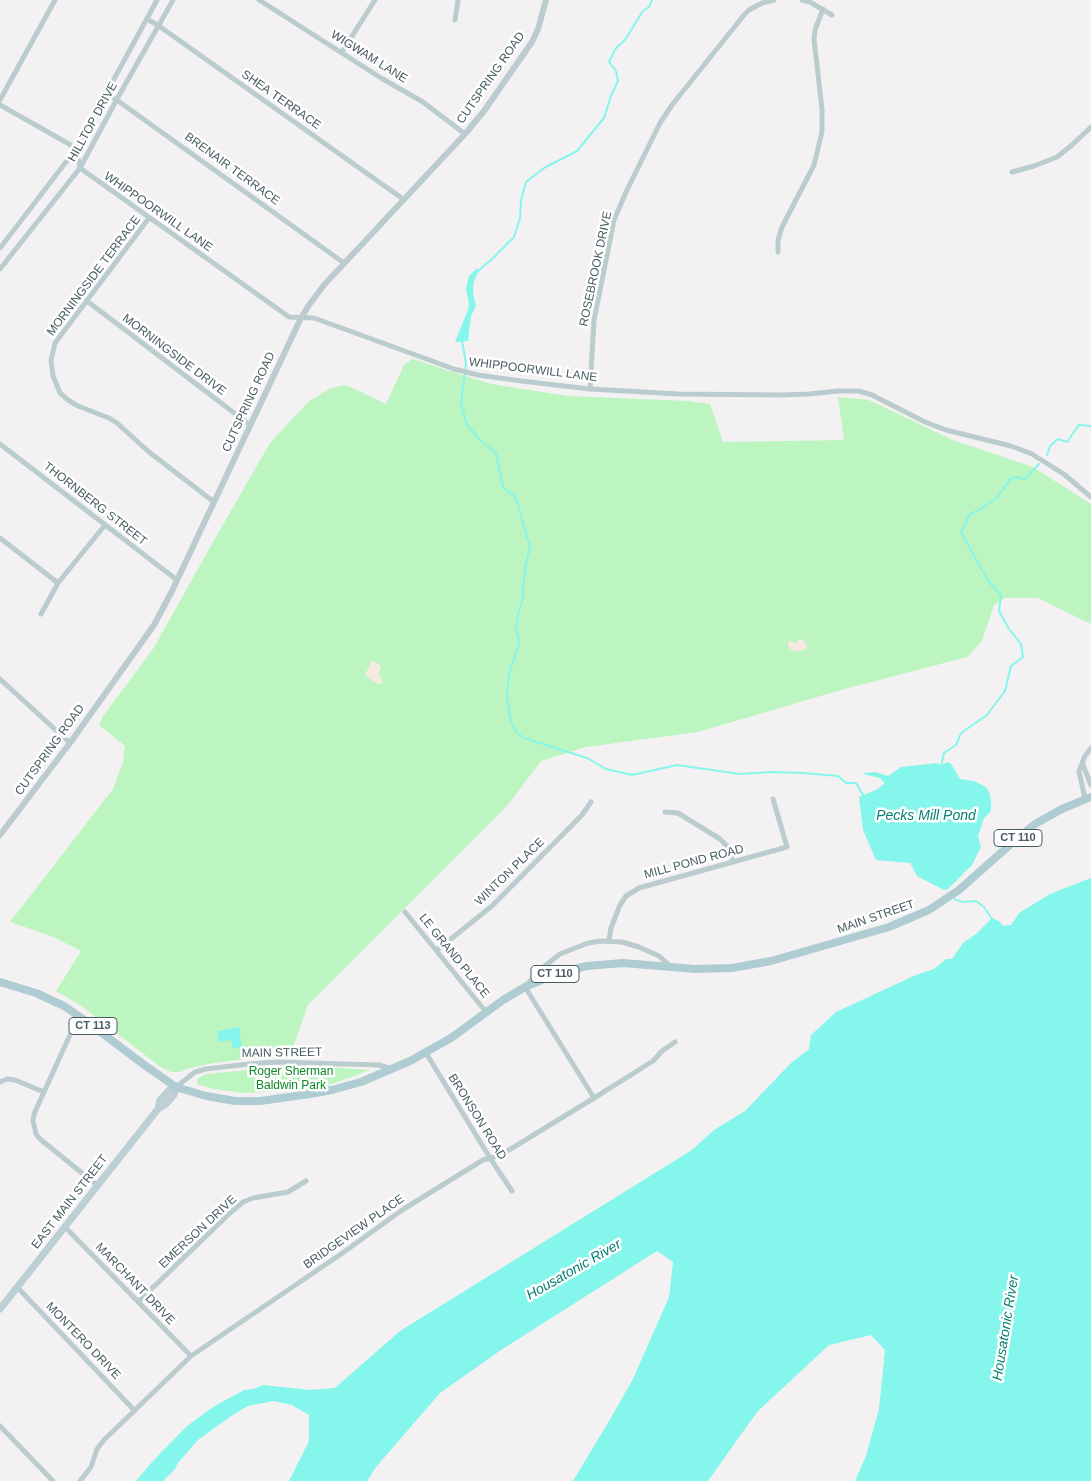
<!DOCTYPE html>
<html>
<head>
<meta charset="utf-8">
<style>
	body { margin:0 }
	canvas { display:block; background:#f4f1f2 }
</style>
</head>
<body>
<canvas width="1091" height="1481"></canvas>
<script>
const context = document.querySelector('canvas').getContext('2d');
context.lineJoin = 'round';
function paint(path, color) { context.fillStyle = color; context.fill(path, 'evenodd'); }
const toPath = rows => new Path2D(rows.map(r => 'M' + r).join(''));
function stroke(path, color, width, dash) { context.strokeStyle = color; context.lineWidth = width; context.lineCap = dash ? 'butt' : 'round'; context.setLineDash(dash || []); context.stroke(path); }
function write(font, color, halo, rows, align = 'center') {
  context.font = font + ' Helvetica,sans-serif'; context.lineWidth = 5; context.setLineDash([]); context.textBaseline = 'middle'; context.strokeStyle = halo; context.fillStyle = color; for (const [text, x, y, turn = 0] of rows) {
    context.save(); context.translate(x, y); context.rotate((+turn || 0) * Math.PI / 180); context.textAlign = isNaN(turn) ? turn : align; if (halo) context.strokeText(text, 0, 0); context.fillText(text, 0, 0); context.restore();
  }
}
paint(toPath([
	[412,359,491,384,568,396,688,401,710,404,723,442,844,440,838,397,869,400,953,440,1033,467,1091,504,1091,624,1038,598,1005,598,994,605,982,641,967,657,841,690,698,732,586,747,541,761,507,806,308,1005,292,1050,275,1055,208,1064,186,1069,180,1072,171,1072,159,1066,83,1007,56,991,81,951,51,936,10,922,113,789,123,762,125,746,99,725,103,716,153,649,217,535,270,443,308,402,331,388,346,385,386,404,404,365],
	[297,1065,370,1070,335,1083,293,1091,242,1093,213,1089,197,1084,198,1078,207,1074]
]), '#bdf5c1');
paint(toPath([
	[801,639,805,642,807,646,806,649,797,652,790,649,788,644,788,642,790,641,796,643,798,640],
	[371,661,377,663,380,665,381,668,378,674,381,677,382,682,381,684,376,683,366,676,365,673,369,668]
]), '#f6e9e1');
paint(toPath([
	[477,268,478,273,474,281,473,293,476,306,471,316,468,341,455,342,468,310,469,304,466,289,469,276],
	[948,762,952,765,960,779,974,781,986,787,990,794,991,803,991,811,984,818,978,836,981,847,972,865,948,889,944,890,917,876,910,863,876,860,863,830,859,797,878,789,881,786,885,784,880,778,863,774,864,773,875,772,888,776,901,767,937,763,941,765],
	[1091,878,1091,1481,855,1481,866,1456,879,1409,885,1350,871,1335,829,1345,757,1412,708,1481,573,1481,612,1416,633,1379,669,1297,673,1262,657,1251,501,1350,440,1393,376,1467,367,1481,289,1481,309,1441,309,1415,292,1405,273,1401,248,1406,231,1416,198,1440,178,1463,175,1469,163,1481,136,1481,152,1462,187,1426,213,1407,244,1390,254,1389,263,1385,310,1390,335,1388,400,1331,692,1150,714,1130,745,1111,790,1064,809,1049,811,1035,836,1012,916,975,934,969,946,959,952,959,963,943,976,934,992,918,999,921,1003,926,1011,925,1019,913,1050,894],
	[239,1027,242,1047,233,1049,231,1040,219,1042,217,1031]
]), '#85f6eb');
stroke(toPath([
	[478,271,492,259,514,237,520,218,521,200,526,182,544,168,577,151,604,118,611,96,618,81,616,71,609,62,616,48,625,40,643,11,649,7,652,0],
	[462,340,466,364,461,404,467,425,481,441,496,453,503,487,516,498,530,547,526,564,523,586,523,598,518,614,516,630,519,639,518,647,509,674,507,696,510,717,515,731,524,738,587,758,606,769,632,775,677,765,740,774,771,772,803,773,838,776,846,783,856,783,864,797],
	[1047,455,1050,446,1058,439,1067,442,1079,425,1091,426],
	[941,767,944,753,956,745,961,733,987,715,1005,691,1011,666,1023,657,1021,644,1009,629,999,611,1001,595,988,581,961,532,970,514,977,511,997,498,1010,479,1016,477,1022,479,1026,478,1039,464],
	[954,898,956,900,963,902,976,901,984,907,992,919]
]), '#85f6eb', 2);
stroke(toPath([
	[259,0,381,78,423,102,465,134],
	[802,0,810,2,832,15],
	[147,19,159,26,403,199],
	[455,20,458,0],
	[342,52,375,0],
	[107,93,344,263],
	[0,100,55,0],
	[0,105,69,144,76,149,80,168,289,317,314,318,454,369,478,375,521,381,590,389,679,394,782,395,809,394,838,391,859,391,872,395,925,422,946,430,1011,446,1032,454,1065,475,1091,497],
	[1012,172,1034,166,1057,157,1072,145,1091,127],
	[149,218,55,343,51,360,53,376,60,393,68,400,78,406,109,418,117,423,149,452,214,502],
	[0,248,76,149,157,0],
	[778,252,778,240,782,227,814,165,822,132,822,109,814,39,815,30,823,9],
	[0,269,80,168,117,99,173,0],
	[87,301,250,425],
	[590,389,594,320,614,220,627,190,660,123,672,105,744,15,749,10,762,3,774,0],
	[0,444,177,580],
	[0,538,58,583],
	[41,614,58,583,105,525],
	[0,679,70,743],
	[1083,765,1091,785],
	[1085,799,1079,771,1085,756,1091,748],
	[665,812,678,813,720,839,728,847,733,862],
	[405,912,486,1012],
	[609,940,611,928,620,905,626,896,639,888,787,847,773,799],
	[437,950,492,906,582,815,591,802],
	[80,1017,74,1026,34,1114,33,1121,36,1134,40,1139,98,1186],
	[426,1053,490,1158,512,1191],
	[0,1082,7,1079,15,1080,44,1092],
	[176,1087,195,1072,206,1069,249,1064,277,1062,379,1065,392,1069],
	[594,1098,525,987,541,969,560,954,588,943,601,941,622,942,639,947,659,956,670,966],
	[65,1227,191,1356],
	[17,1287,134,1410],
	[139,1301,230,1213,243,1202,253,1198,288,1192,306,1181],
	[0,1426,53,1481],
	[80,1481,91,1467,97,1449,104,1440,191,1356,344,1252,402,1210,483,1160,497,1156,509,1150,594,1098,653,1061,662,1051,675,1042]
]), '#bbcccf', 5);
stroke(toPath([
	[0,835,70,743,154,625,171,593,301,318,309,305,324,285,465,134,484,111,532,42,538,29,546,0]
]), '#bbcccf', 6);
stroke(toPath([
	[158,1109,160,1100,169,1090,176,1087],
	[0,1309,158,1109,166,1104,174,1095,176,1087]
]), '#bbcfd5', 7);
stroke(toPath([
	[0,982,36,993,64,1006,86,1021,143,1064,176,1087,206,1096,235,1101,260,1101,310,1094,332,1090,361,1082,410,1061,451,1038,503,1000,525,987,558,973,587,966,623,963,695,969,732,968,771,961,889,927,929,910,959,890,1012,843,1035,824,1062,809,1091,797]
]), '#afccd3', 8);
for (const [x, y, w] of [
	[1018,838,48],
	[555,974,48],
	[93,1026,48]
]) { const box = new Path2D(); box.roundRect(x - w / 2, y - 8.5, w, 17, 4); context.fillStyle = '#fff'; context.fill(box); stroke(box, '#475d61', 1); }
write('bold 11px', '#475d61', null, [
	["CT 110",1018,838],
	["CT 110",555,974],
	["CT 113",93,1026]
]);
write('12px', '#475d61', '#fff', [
	["WIGWAM LANE",369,57,32],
	["CUTSPRING ROAD",491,78,-55],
	["SHEA TERRACE",281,100,35],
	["HILLTOP DRIVE",93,122,-61],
	["BRENAIR TERRACE",232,169,36],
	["WHIPPOORWILL LANE",158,212,35],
	["ROSEBROOK DRIVE",596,269,-78],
	["MORNINGSIDE TERRACE",94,276,-53],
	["MORNINGSIDE DRIVE",174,355,37],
	["WHIPPOORWILL LANE",533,370,7],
	["CUTSPRING ROAD",249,402,-65],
	["THORNBERG STREET",95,504,38],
	["CUTSPRING ROAD",50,750,-54],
	["MILL POND ROAD",694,862,-15],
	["WINTON PLACE",510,872,-44],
	["MAIN STREET",876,917,-19],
	["LE GRAND PLACE",454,956,51],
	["MAIN STREET",282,1053,-1],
	["BRONSON ROAD",477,1117,58],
	["EAST MAIN STREET",70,1202,-52],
	["EMERSON DRIVE",198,1232,-43],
	["BRIDGEVIEW PLACE",354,1232,-35],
	["MARCHANT DRIVE",135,1284,46],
	["MONTERO DRIVE",83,1341,46]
]);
write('12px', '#0d8726', '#fff', [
	["Roger Sherman",291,1072],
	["Baldwin Park",291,1086]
]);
write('italic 14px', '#068074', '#fff', [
	["Pecks Mill Pond",926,816],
	["Housatonic River",574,1270,-30],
	["Housatonic River",1006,1328,-81]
]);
</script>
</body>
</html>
